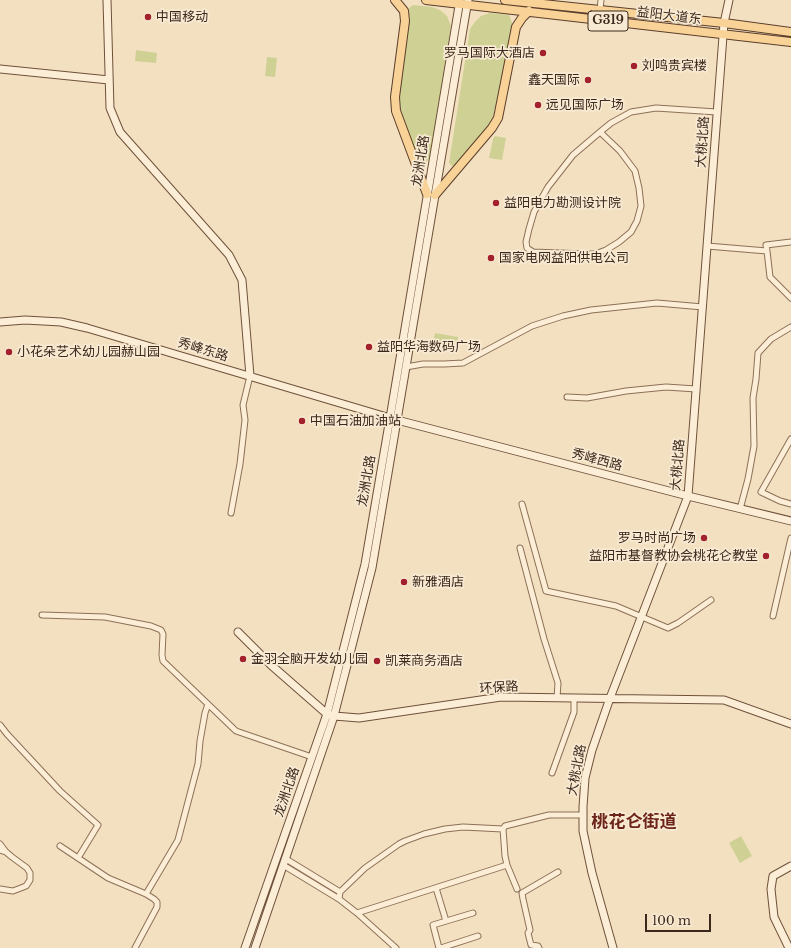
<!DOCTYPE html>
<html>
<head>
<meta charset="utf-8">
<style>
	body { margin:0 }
	#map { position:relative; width:791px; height:948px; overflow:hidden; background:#f2e0c1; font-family:"Libre Baskerville",serif }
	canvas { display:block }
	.scale { position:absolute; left:645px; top:914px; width:66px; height:18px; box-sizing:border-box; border:2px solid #3c291d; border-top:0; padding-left:5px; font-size:12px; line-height:14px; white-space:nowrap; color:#3c291d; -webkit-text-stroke:3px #f8ead2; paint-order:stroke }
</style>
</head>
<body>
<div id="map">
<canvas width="791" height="948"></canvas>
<div class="scale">100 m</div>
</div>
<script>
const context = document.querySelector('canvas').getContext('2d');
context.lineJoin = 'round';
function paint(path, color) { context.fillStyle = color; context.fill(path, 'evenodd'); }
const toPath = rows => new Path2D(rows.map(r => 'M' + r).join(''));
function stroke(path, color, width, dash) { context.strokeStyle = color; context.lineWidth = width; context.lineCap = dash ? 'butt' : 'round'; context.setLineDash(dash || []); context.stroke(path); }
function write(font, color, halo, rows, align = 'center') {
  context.font = font + ' "Libre Baskerville","Noto Sans SC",serif'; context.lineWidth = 3.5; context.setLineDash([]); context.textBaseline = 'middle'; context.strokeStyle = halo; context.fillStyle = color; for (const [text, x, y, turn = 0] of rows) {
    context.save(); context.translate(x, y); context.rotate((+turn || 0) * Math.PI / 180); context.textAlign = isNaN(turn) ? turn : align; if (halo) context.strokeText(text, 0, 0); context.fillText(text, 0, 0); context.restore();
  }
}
paint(toPath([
	[413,5,432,7,440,10,447,16,451,26,430,158,425,163,420,162,398,110,397,99,409,8],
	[490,13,509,15,513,25,495,118,455,165,452,166,449,163,470,29,475,22,481,16],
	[136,50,157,53,156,63,135,61],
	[267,57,277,58,275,77,265,76],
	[495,136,506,138,502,160,489,158,493,139],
	[435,333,458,337,456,352,432,348],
	[741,836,752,856,740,863,729,843]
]), '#cfd194');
const street = toPath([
	[600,10,601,0],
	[600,132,620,151,635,171,639,188,641,206,637,221,631,232,619,242,606,250,595,254,585,254,533,252,527,248,526,242,529,229,534,212,548,187,573,155,600,132,611,123,631,112,656,108,717,112],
	[707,246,767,251,770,277,791,298],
	[767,251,766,245,791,242],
	[406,367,423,364,444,364,463,363,532,326,563,316,591,310,657,303,703,307],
	[567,397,587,398,626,391,666,387,696,389],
	[791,439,761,492,780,501,791,504],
	[522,504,546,591,616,606,668,628,678,623,711,600],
	[740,509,748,479,754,446,753,398,756,379,758,353,771,339,791,327],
	[231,513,240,464,245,420,243,405,250,376],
	[520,548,544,639,558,683,557,698],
	[42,615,105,617,151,626,161,630,163,634,162,655,163,661,236,731,312,757],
	[773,616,791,538],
	[0,725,7,734,60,791,98,825,78,858],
	[552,773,574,712,574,698],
	[0,844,6,852],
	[60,846,108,878,146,894],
	[0,850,6,852,12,857,27,868,30,873,30,880,26,886,13,891,0,889],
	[286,859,340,892],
	[283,865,339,899,357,913,396,948],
	[436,888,446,921],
	[517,889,507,865,505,856,503,829,505,826,549,815,583,815],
	[339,899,340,892,365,868,399,844,405,841,424,834,445,829,463,827,503,829],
	[357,913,507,865],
	[135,948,157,907,157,902,154,899,146,894,178,840,198,764,200,741,205,713,208,704],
	[439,948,433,925,473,913],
	[441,948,478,936],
	[539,948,538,946,531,945,528,933,530,930,523,899,522,893,558,872]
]);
const secondary = toPath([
	[107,0,110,108,120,132,229,255,242,280,250,376],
	[0,69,109,80],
	[0,322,25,320,61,322,87,328,397,420,688,496,791,521],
	[238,632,271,665,327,714,334,716,359,718,501,697,724,700,791,724],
	[245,948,327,714,365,564,390,418,460,0],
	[255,948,334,716,372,568,468,0],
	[613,948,592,873,583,831,583,807,585,778,592,750,610,698,688,496,724,23,729,0],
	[789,948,774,917,771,889,773,876,791,866]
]);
const primary = toPath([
	[395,0,404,11,405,21,395,97,396,111,427,194],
	[426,0,791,42],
	[505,0,724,23,791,32],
	[435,195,492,128,498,118,516,27,522,18,529,11]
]);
stroke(street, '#8d7057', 7);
stroke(secondary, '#6f513a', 9);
stroke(primary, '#5b3e2c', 10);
stroke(street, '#fcedd6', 5);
stroke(secondary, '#fcedd6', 7);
stroke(primary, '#f8d296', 8);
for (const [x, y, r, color] of [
	[148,17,4,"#a2212c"],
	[543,53,4,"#a2212c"],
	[634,66,4,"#a2212c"],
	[588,80,4,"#a2212c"],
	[538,105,4,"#a2212c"],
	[496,203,4,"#a2212c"],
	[491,258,4,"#a2212c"],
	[369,347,4,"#a2212c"],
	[9,352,4,"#a2212c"],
	[302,421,4,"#a2212c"],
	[704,538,4,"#a2212c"],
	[766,556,4,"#a2212c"],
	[404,582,4,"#a2212c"],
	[243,659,4,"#a2212c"],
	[377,661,4,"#a2212c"]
]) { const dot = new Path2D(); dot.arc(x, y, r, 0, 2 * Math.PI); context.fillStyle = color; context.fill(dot); stroke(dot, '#f8ead2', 1.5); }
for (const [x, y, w] of [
	[608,21,40]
]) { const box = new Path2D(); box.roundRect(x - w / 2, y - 10, w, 20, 3); context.fillStyle = '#f8ead2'; context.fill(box); stroke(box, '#3c291d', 1); }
write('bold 12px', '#3c291d', null, [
	["G319",608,21]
]);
write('13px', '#3c291d', '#f8ead2', [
	["益阳大道东",669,16,7],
	["大桃北路",703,142,-86],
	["龙洲北路",421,161,-81],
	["秀峰东路",203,350,17],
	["秀峰西路",597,460,15],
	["大桃北路",678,465,-85],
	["龙洲北路",367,481,-80],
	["环保路",499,688,-4],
	["大桃北路",577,770,-79],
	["龙洲北路",287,792,-71]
]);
write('13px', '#3c291d', '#f8ead2', [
	["中国移动",156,17],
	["罗马国际大酒店",535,53,"right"],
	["刘鸣贵宾楼",642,66],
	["鑫天国际",580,80,"right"],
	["远见国际广场",546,105],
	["益阳电力勘测设计院",504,203],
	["国家电网益阳供电公司",499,258],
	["益阳华海数码广场",377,347],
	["小花朵艺术幼儿园赫山园",17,352],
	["中国石油加油站",310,421],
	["罗马时尚广场",696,538,"right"],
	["益阳市基督教协会桃花仑教堂",758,556,"right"],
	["新雅酒店",412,582],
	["金羽全脑开发幼儿园",251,659],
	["凯莱商务酒店",385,661]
], 'left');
write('bold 17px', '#6c2318', '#f8ead2', [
	["桃花仑街道",634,822]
]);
</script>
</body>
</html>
